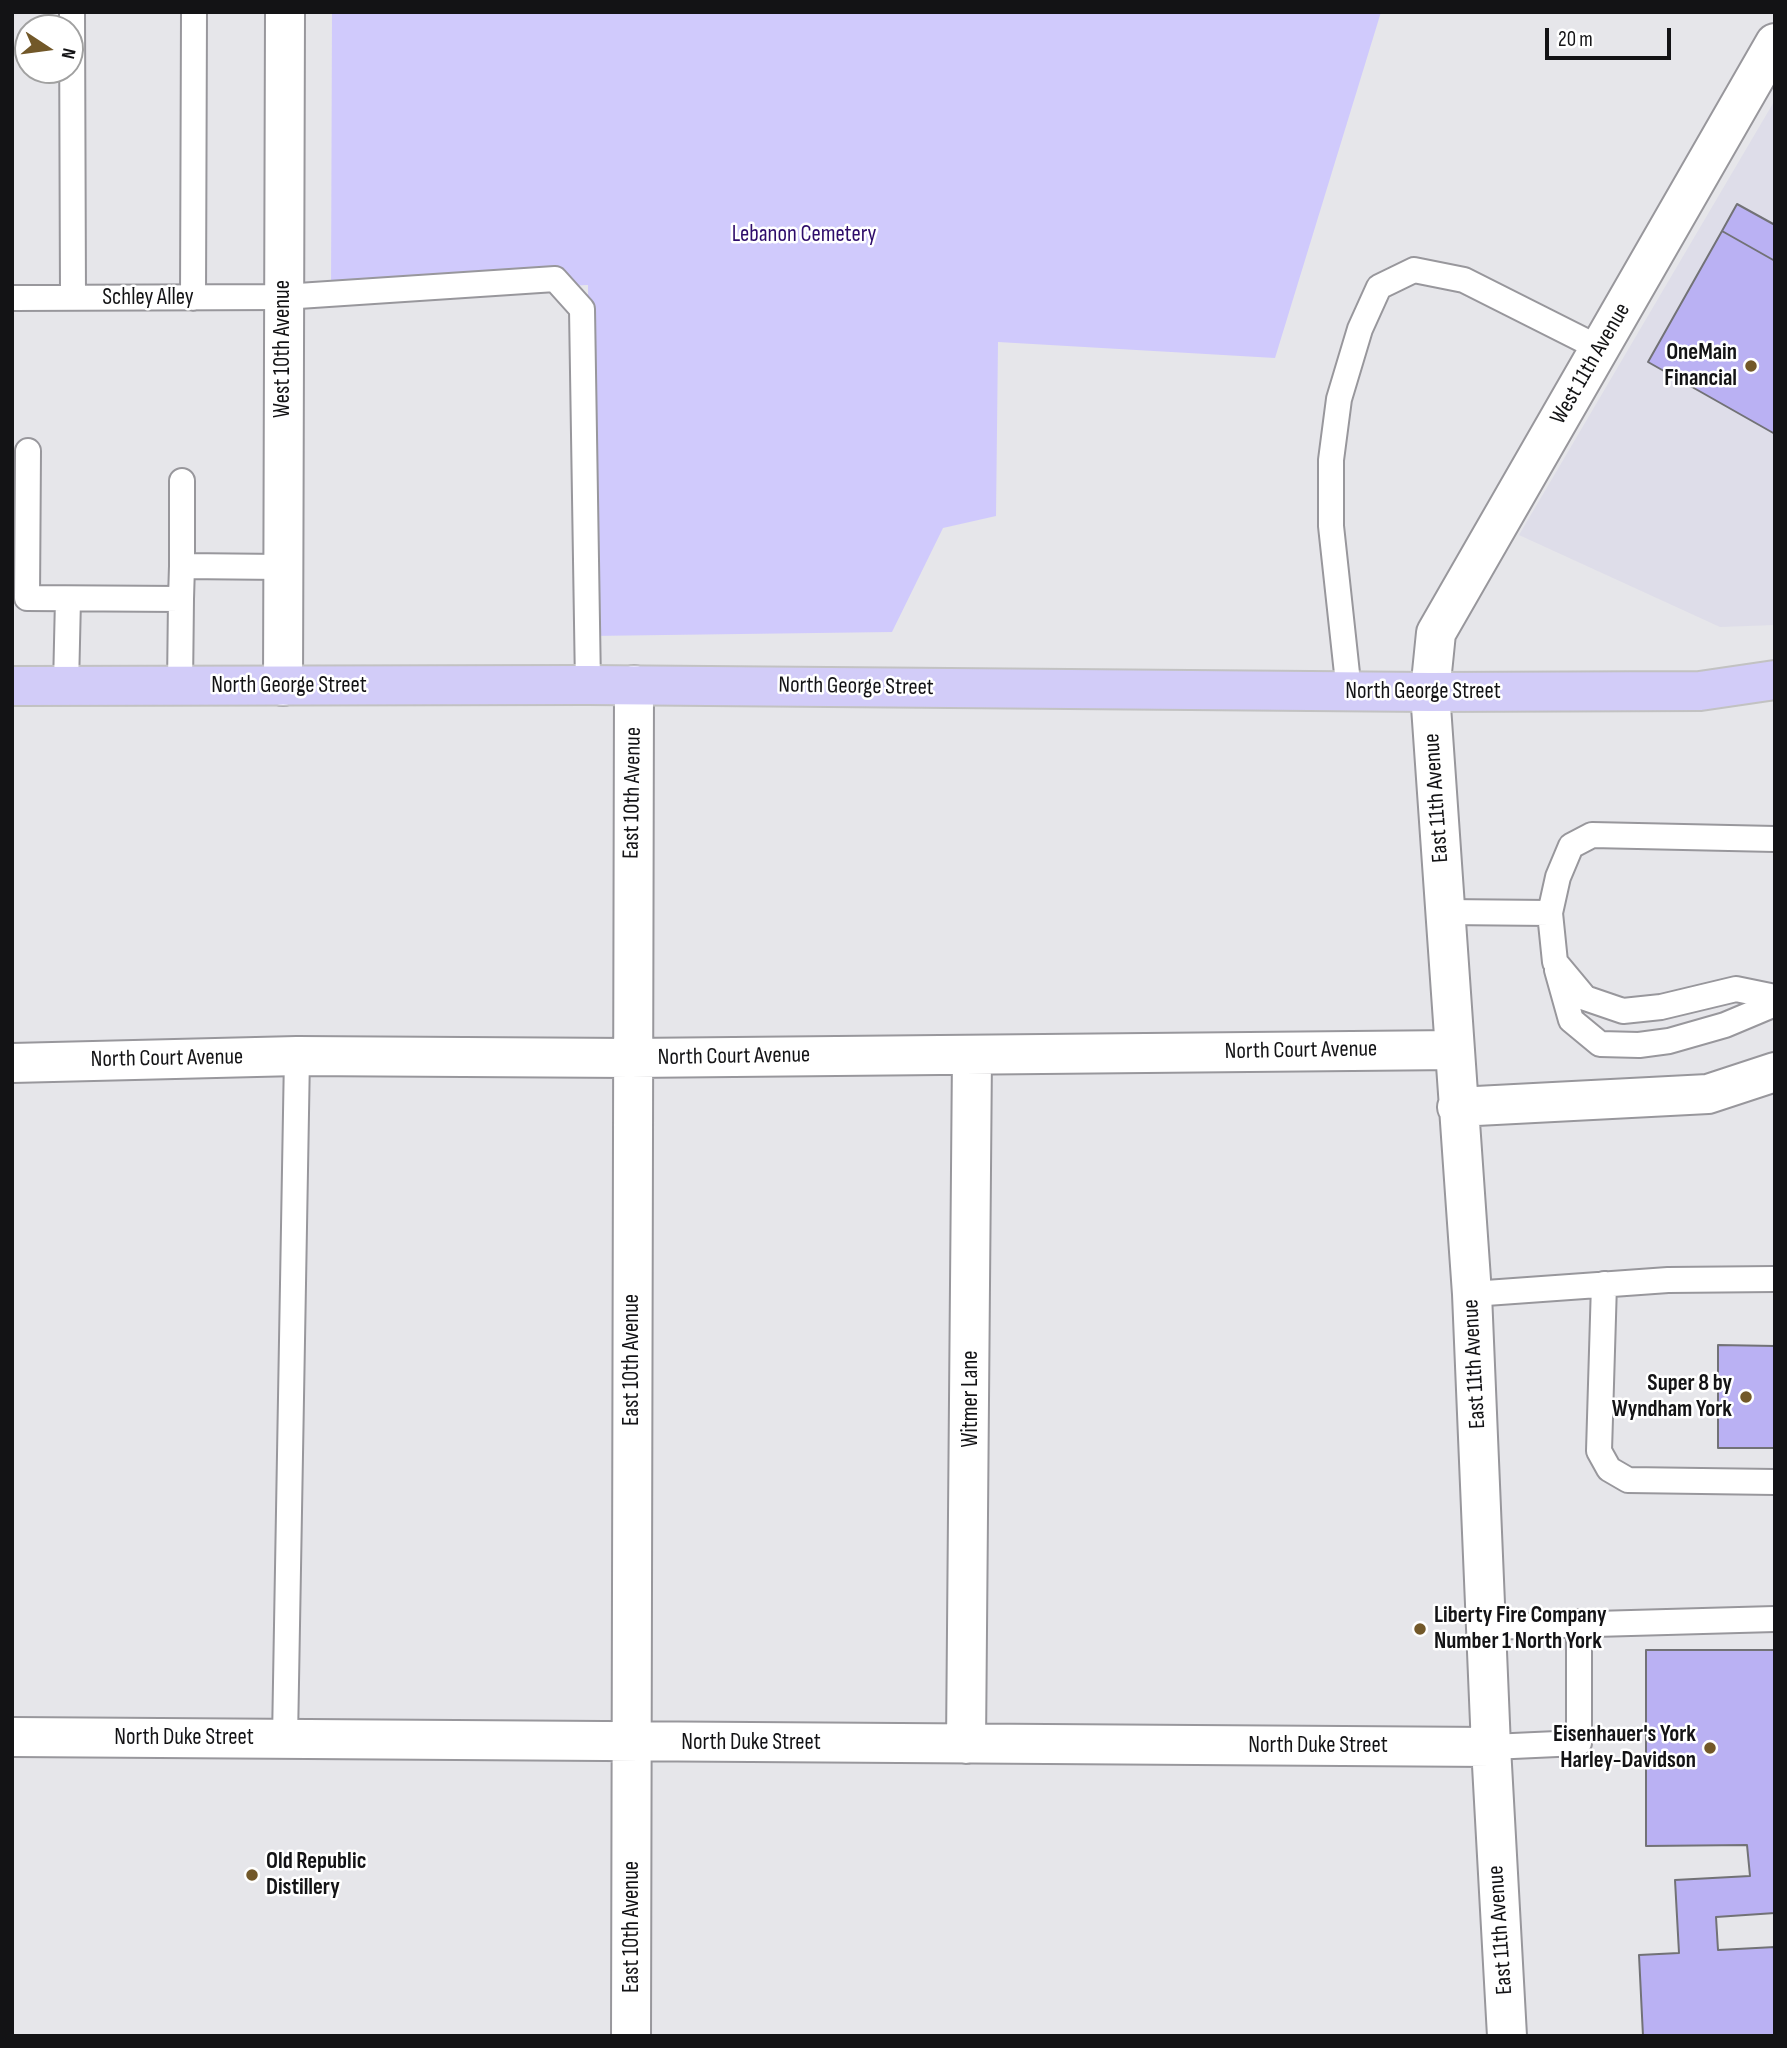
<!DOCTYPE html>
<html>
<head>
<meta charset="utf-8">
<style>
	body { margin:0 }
	#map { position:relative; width:1787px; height:2048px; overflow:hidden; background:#e6e6ea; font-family:"Sofia Sans Condensed",sans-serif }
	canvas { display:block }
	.frame { position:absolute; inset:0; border:14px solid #131315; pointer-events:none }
	.north { position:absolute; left:14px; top:14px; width:70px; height:70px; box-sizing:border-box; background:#fff; border:2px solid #a1a1a1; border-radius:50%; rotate:103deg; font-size:19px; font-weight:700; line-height:28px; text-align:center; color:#131315 }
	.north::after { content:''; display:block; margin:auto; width:24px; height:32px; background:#725829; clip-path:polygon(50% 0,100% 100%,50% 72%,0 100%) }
	.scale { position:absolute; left:1545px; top:28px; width:126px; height:32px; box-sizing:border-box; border:4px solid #131315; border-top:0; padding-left:9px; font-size:21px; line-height:24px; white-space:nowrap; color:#131315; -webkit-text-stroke:5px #fff; paint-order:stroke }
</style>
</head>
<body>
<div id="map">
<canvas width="1787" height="2048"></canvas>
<div class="frame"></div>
<div class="north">N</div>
<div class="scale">20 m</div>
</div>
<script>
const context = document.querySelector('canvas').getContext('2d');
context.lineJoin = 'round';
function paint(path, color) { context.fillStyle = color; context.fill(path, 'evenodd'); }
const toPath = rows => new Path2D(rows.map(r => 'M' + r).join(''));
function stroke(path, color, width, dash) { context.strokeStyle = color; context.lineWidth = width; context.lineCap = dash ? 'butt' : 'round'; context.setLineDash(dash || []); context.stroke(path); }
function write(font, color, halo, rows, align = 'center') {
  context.font = font + ' "Sofia Sans Condensed",sans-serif'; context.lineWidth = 5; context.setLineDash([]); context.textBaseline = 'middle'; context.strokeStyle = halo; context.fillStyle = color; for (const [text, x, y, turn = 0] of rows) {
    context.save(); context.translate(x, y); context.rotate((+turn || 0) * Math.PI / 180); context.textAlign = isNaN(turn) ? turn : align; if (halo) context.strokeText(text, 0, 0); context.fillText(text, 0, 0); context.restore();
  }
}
paint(toPath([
	[1775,100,1775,625,1720,627,1519,535]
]), '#dedde9');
paint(toPath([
	[332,12,1381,12,1275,358,998,342,996,516,943,528,892,632,590,636,588,285,331,294]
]), '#d0cafc');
const building = toPath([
	[1737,204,1775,225,1775,261,1722,231,1737,204],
	[1722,231,1775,261,1775,434,1648,362,1722,231],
	[1718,1345,1775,1346,1775,1448,1718,1448,1718,1345],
	[1646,1650,1775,1650,1775,1913,1716,1917,1718,1950,1775,1947,1775,2036,1643,2036,1639,1955,1679,1953,1675,1880,1750,1876,1747,1845,1646,1846,1646,1650]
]);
paint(building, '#bab1f3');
stroke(building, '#727276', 2);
const lane = toPath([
	[72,12,73,298],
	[12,298,283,297,555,279,582,309,588,685],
	[193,298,194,12],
	[28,451,27,598,181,599,182,566],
	[182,481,182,566,283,567],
	[66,686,68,599],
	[180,686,181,599],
	[1349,692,1331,526,1331,460,1339,399,1360,329,1379,287,1414,270,1464,280,1599,348],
	[1775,839,1592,835,1571,846,1558,877,1550,913,1555,962,1585,998,1623,1011,1661,1007,1736,989,1775,997],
	[1445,912,1550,913],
	[1557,970,1571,1020,1600,1044,1639,1045,1669,1041,1725,1025,1775,1004],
	[1604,1284,1599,1451,1609,1469,1628,1480,1775,1482],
	[1472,1294,1668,1280,1775,1279],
	[1487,1627,1775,1619],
	[285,1739,297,1056],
	[1491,1747,1579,1743,1579,1622]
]);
const street = toPath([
	[283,686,285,12],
	[1430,692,1472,1294,1491,1747,1507,2036],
	[12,1063,297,1056,631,1058,1455,1050],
	[1457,1107,1708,1094,1775,1072],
	[12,1737,1491,1747],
	[966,1744,972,1055],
	[631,2036,634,685]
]);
const secondary = toPath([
	[1430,692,1436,633,1775,43]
]);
const primary = toPath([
	[12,686,588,685,1430,692,1700,691,1775,680]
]);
stroke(lane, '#98979c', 28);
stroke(street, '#98979c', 42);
stroke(secondary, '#98979c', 42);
stroke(primary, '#c2c2c2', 42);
stroke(lane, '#fff', 24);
stroke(street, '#fff', 38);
stroke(secondary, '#fff', 38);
stroke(primary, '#d2ccf8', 38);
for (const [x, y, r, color] of [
	[1751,366,7,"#725829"],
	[1746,1397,7,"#725829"],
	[1420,1629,7,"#725829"],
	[1710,1748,7,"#725829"],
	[252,1875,7,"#725829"]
]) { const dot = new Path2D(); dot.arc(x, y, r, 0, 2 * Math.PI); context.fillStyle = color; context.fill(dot); stroke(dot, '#fff', 2.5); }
write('23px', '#2e0c6a', '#fff', [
	["Lebanon Cemetery",804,235]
]);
write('23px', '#131315', '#fff', [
	["Schley Alley",148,298],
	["West 10th Avenue",283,349,-90],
	["West 11th Avenue",1591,364,-60],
	["North George Street",289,686],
	["North George Street",856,687,1],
	["North George Street",1423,692],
	["East 10th Avenue",633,793,-89],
	["East 11th Avenue",1437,798,-94],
	["North Court Avenue",1301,1051,-1],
	["North Court Avenue",734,1057,-1],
	["North Court Avenue",167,1059,-1],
	["East 10th Avenue",632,1360,-90],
	["East 11th Avenue",1475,1364,-93],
	["Witmer Lane",971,1399,-90],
	["North Duke Street",184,1738],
	["North Duke Street",751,1743],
	["North Duke Street",1318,1746],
	["East 10th Avenue",632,1927,-90],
	["East 11th Avenue",1501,1930,-94]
]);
write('bold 23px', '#131315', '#fff', [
	["OneMain",1737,353],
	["Financial",1737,379],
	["Super 8 by",1732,1384],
	["Wyndham York",1732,1410],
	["Liberty Fire Company",1434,1616,"left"],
	["Number 1 North York",1434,1642,"left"],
	["Eisenhauer's York",1696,1735],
	["Harley-Davidson",1696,1761],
	["Old Republic",266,1862,"left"],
	["Distillery",266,1888,"left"]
], 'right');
</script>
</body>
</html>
